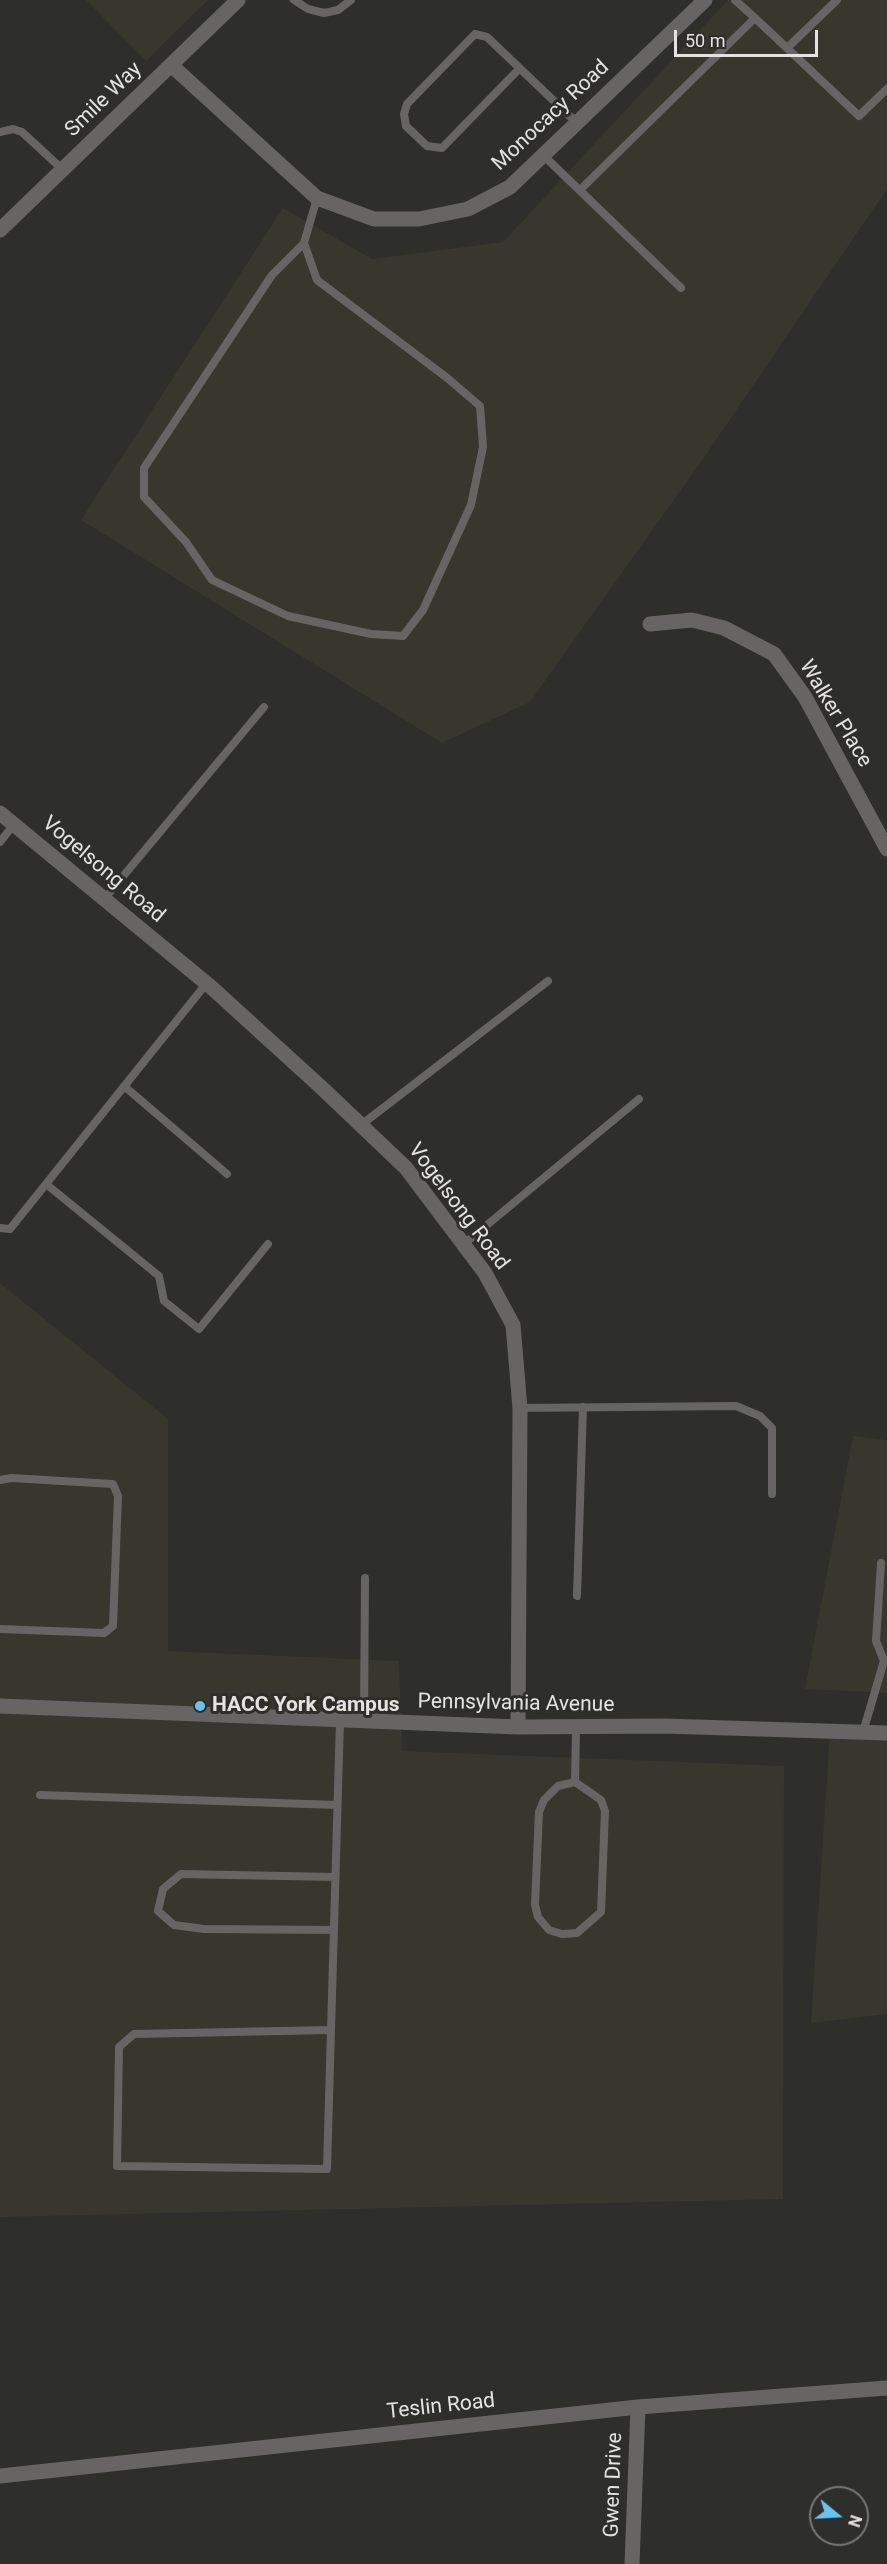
<!DOCTYPE html>
<html>
<head>
<meta charset="utf-8">
<style>
	body { margin:0 }
	#map { position:relative; width:887px; height:2564px; overflow:hidden; background:#2e2e2a; font-family:Roboto,sans-serif }
	canvas { display:block }
	.north { position:absolute; left:809px; top:2486px; width:60px; height:60px; box-sizing:border-box; background:#2e2e2a; border:2px solid #777673; border-radius:50%; rotate:108deg; font-size:16px; font-weight:700; line-height:24px; text-align:center; color:#e4e3e1 }
	.north::after { content:''; display:block; margin:auto; width:21px; height:27px; background:#65c5ee; clip-path:polygon(50% 0,100% 100%,50% 72%,0 100%) }
	.scale { position:absolute; left:674px; top:30px; width:144px; height:27px; box-sizing:border-box; border:3px solid #e4e3e1; border-top:0; padding-left:8px; font-size:18px; line-height:21px; white-space:nowrap; color:#e4e3e1; -webkit-text-stroke:4px #2e2e2a; paint-order:stroke }
</style>
</head>
<body>
<div id="map">
<canvas width="887" height="2564"></canvas>
<div class="north">N</div>
<div class="scale">50 m</div>
</div>
<script>
const context = document.querySelector('canvas').getContext('2d');
context.lineJoin = 'round';
function paint(path, color) { context.fillStyle = color; context.fill(path, 'evenodd'); }
const toPath = rows => new Path2D(rows.map(r => 'M' + r).join(''));
function stroke(path, color, width, dash) { context.strokeStyle = color; context.lineWidth = width; context.lineCap = dash ? 'butt' : 'round'; context.setLineDash(dash || []); context.stroke(path); }
function write(font, color, halo, rows, align = 'center') {
  context.font = font + ' Roboto,sans-serif'; context.lineWidth = 6; context.setLineDash([]); context.textBaseline = 'middle'; context.strokeStyle = halo; context.fillStyle = color; for (const [text, x, y, turn = 0] of rows) {
    context.save(); context.translate(x, y); context.rotate((+turn || 0) * Math.PI / 180); context.textAlign = isNaN(turn) ? turn : align; if (halo) context.strokeText(text, 0, 0); context.fillText(text, 0, 0); context.restore();
  }
}
paint(toPath([
	[86,0,208,0,146,61],
	[728,0,887,0,887,189,703,459,530,702,442,743,81,520,283,208,372,259,503,242],
	[0,1283,168,1419,168,1651,399,1661,402,1751,784,1766,783,2199,0,2217],
	[853,1436,887,1440,887,1693,805,1689],
	[830,1731,887,1734,887,2014,811,2023]
]), '#38372d');
stroke(toPath([
	[294,0,308,9,324,13,338,10,351,0],
	[755,18,859,116,887,89],
	[787,48,837,0],
	[519,69,442,148,427,146,406,126,404,114,407,104,475,34,487,37,576,122],
	[0,132,13,129,22,132,62,169],
	[543,155,681,288],
	[580,190,755,18,735,0],
	[304,243,317,280,446,377,480,406,483,447,471,505,423,610,403,636,371,634,288,616,212,580,186,542,144,497,144,468,272,275,304,243,317,198],
	[0,842,14,824],
	[105,898,264,707],
	[124,1086,227,1174],
	[361,1125,548,981],
	[46,1184,159,1276,164,1301,199,1329,268,1244],
	[0,1228,10,1229,206,984],
	[464,1244,639,1099],
	[520,1408,736,1406,760,1416,772,1428,772,1494],
	[0,1480,11,1478,113,1484,118,1496,113,1626,104,1633,0,1629],
	[881,1563,876,1641,884,1661],
	[577,1596,583,1407],
	[364,1721,365,1578],
	[863,1732,884,1661,887,1660],
	[575,1782,558,1786,544,1800,539,1812,535,1905,538,1917,549,1930,562,1934,577,1933,601,1912,605,1811,601,1800,575,1782,576,1728],
	[40,1795,337,1805],
	[334,1930,204,1929,174,1925,158,1911,163,1889,181,1874,335,1877],
	[331,2030,134,2034,119,2047,117,2166,327,2169,331,2030,340,1720]
]), '#666563', 8);
stroke(toPath([
	[171,65,317,198,374,219,419,219,468,209,510,187,705,0],
	[0,230,238,0],
	[650,624,692,620,724,628,774,654,805,697,887,849],
	[0,813,211,987,322,1088,406,1168,485,1273,513,1325,520,1408,518,1727],
	[0,1706,518,1727,664,1726,887,1733],
	[0,2476,638,2407,887,2388],
	[632,2564,638,2407]
]), '#666563', 15);
for (const [x, y, r, color] of [
	[200,1706,6,"#65c5ee"]
]) { const dot = new Path2D(); dot.arc(x, y, r, 0, 2 * Math.PI); context.fillStyle = color; context.fill(dot); stroke(dot, '#2e2e2a', 2); }
write('21px', '#e4e3e1', '#2e2e2a', [
	["Smile Way",104,100,-44],
	["Monocacy Road",551,116,-43],
	["Walker Place",835,714,59],
	["Vogelsong Road",103,870,40],
	["Vogelsong Road",458,1207,53],
	["Pennsylvania Avenue",516,1704,1],
	["Teslin Road",441,2407,-6],
	["Gwen Drive",614,2485,-88]
]);
write('bold 21px', '#e4e3e1', '#2e2e2a', [
	["HACC York Campus",212,1706]
], 'left');
</script>
</body>
</html>
